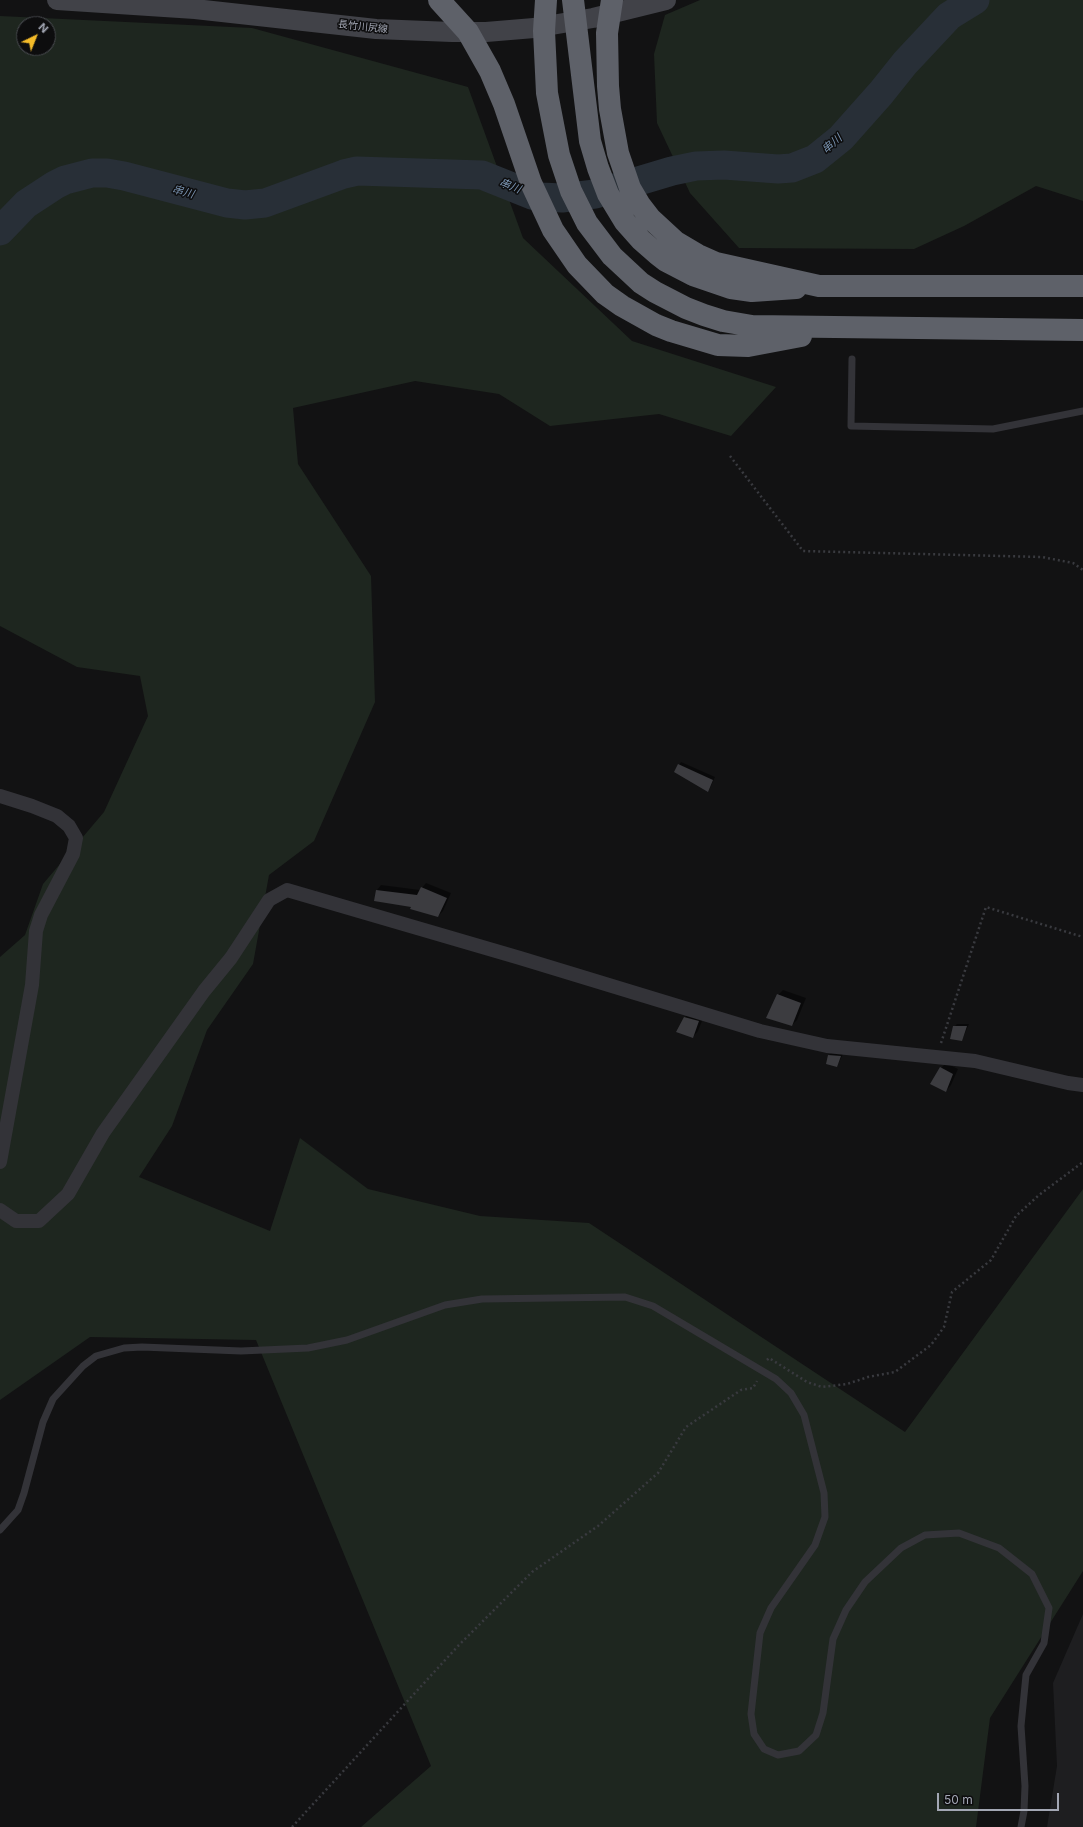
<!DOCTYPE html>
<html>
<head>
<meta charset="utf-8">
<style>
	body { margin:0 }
	#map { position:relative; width:1083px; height:1827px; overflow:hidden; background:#121213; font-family:Inter,sans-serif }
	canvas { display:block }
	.north { position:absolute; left:16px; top:16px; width:40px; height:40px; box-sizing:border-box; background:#0d0d0e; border:1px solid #494b50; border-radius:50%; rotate:43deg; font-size:11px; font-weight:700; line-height:16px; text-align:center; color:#a3a7b4 }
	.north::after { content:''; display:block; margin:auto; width:14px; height:18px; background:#f4bb29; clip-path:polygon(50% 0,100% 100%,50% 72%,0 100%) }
	.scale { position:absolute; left:937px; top:1793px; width:122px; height:18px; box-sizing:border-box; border:2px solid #a3a7b4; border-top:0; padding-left:5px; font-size:12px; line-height:14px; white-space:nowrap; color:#a3a7b4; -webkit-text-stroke:3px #0d0d0e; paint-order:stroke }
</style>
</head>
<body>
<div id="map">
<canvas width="1083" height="1827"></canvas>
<div class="north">N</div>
<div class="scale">50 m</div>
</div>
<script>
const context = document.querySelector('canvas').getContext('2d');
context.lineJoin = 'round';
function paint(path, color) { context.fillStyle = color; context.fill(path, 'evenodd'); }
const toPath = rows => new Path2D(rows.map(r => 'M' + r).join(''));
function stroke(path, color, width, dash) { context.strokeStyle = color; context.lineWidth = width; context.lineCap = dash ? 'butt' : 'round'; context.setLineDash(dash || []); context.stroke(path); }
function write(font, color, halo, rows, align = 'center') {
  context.font = font + ' Inter,"Noto Sans JP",sans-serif'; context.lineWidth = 3; context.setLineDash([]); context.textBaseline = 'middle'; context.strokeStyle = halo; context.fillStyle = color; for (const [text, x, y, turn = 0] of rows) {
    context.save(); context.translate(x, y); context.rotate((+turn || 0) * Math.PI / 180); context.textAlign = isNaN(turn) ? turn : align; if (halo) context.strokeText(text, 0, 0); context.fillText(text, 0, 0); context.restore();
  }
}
paint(toPath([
	[1083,1614,1083,1827,1047,1827,1057,1766,1053,1683]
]), '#1e1e20');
paint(toPath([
	[700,0,1083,0,1083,201,1036,186,964,226,914,249,739,248,690,193,657,123,654,54,665,15],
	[0,16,252,28,468,87,523,238,632,341,776,387,731,436,659,414,550,426,499,394,415,381,293,408,298,464,371,576,375,702,314,841,269,875,253,964,207,1030,172,1126,139,1177,270,1231,300,1138,368,1189,480,1216,589,1223,905,1432,1083,1189,1083,1571,990,1718,976,1827,361,1827,431,1766,256,1340,90,1337,0,1400,0,957,25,935,43,884,104,812,148,716,140,676,77,667,0,626],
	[24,24,48,24,48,48,24,48]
]), '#1e261f');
paint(toPath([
	[681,762,715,777,710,788,708,790,675,771],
	[426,883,451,893,443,911,438,916,377,890,381,885,420,890],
	[783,990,806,998,797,1020,792,1025,778,995],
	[690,1012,704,1016,698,1031,693,1037,685,1017],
	[957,1024,969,1024,962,1040,954,1027],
	[831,1053,843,1054,837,1066,829,1055],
	[946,1063,958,1069,951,1085,946,1091,941,1068]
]), '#0007');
stroke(toPath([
	[0,231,26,204,55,185,65,180,92,173,107,173,124,176,227,203,245,205,265,203,344,174,357,171,482,175,532,195,541,197,562,198,595,194,672,171,696,166,724,165,778,169,792,168,815,159,841,138,881,93,905,63,949,16,975,0]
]), '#282f37', 29);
paint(toPath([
	[678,764,713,780,708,792,674,772],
	[421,887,447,898,438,917,410,909,411,907,374,901,376,890,417,895],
	[777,994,801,1003,792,1026,766,1018],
	[684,1017,699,1021,693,1038,676,1032],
	[953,1026,967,1026,962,1041,950,1039],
	[828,1055,841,1056,837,1067,826,1064],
	[940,1067,953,1074,946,1092,930,1084]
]), '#3c3c40');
stroke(toPath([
	[730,456,803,551,1042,557,1073,563,1083,570],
	[941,1043,986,907,1083,937],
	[767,1360,769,1358,807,1382,822,1387,847,1384,868,1377,895,1372,931,1345,944,1327,952,1292,991,1260,1016,1216,1039,1195,1083,1162],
	[292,1827,458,1646,532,1572,598,1526,658,1473,686,1427,741,1390,753,1388,757,1381]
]), '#393a3f', 2.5, [2, 3]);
stroke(toPath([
	[852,359,851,426,993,429,1083,411],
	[0,1530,18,1510,24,1493,43,1422,53,1399,83,1366,96,1356,124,1348,142,1347,241,1351,308,1348,347,1340,445,1305,482,1299,625,1297,653,1306,776,1379,791,1393,804,1415,824,1493,825,1517,815,1545,771,1608,760,1633,751,1714,754,1734,764,1749,778,1755,799,1751,816,1735,823,1713,833,1639,846,1610,865,1582,901,1548,925,1535,959,1533,999,1548,1032,1574,1049,1608,1044,1643,1026,1675,1021,1726,1025,1786,1024,1811,1021,1827]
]), '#333338', 7);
stroke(toPath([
	[0,796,32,806,57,816,69,826,76,838,73,854,41,915,36,931,32,985,0,1162],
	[0,1210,16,1221,39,1221,68,1194,103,1133,204,991,231,958,269,900,287,890,520,958,760,1031,827,1046,975,1061,1068,1083,1083,1085]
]), '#333338', 14);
stroke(toPath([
	[57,0,195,9,376,29,452,32,486,32,534,28,593,18,666,0]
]), '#414248', 20);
stroke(toPath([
	[439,0,468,32,490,71,504,104,531,183,553,230,577,265,605,294,622,306,656,325,671,331,718,345,748,346,801,336],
	[546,0,544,31,547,93,559,155,571,191,587,223,612,256,641,283,655,292,686,308,704,315,723,321,752,326,1083,330],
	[573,0,590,141,598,168,608,194,625,222,641,240,657,254,666,261,693,275,731,288,752,291,796,288],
	[612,0,607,33,608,86,610,109,618,153,630,188,640,205,650,218,676,242,698,255,716,263,819,286,1083,286]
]), '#5e6169', 22);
write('10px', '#a3a7b4', '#0d0d0e', [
	["長竹川尻線",363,27,6]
]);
write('italic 11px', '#7993b0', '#0d0d0e', [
	["串川",832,144,-41],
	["串川",510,186,22],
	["串川",183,192,15]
]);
</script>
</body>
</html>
